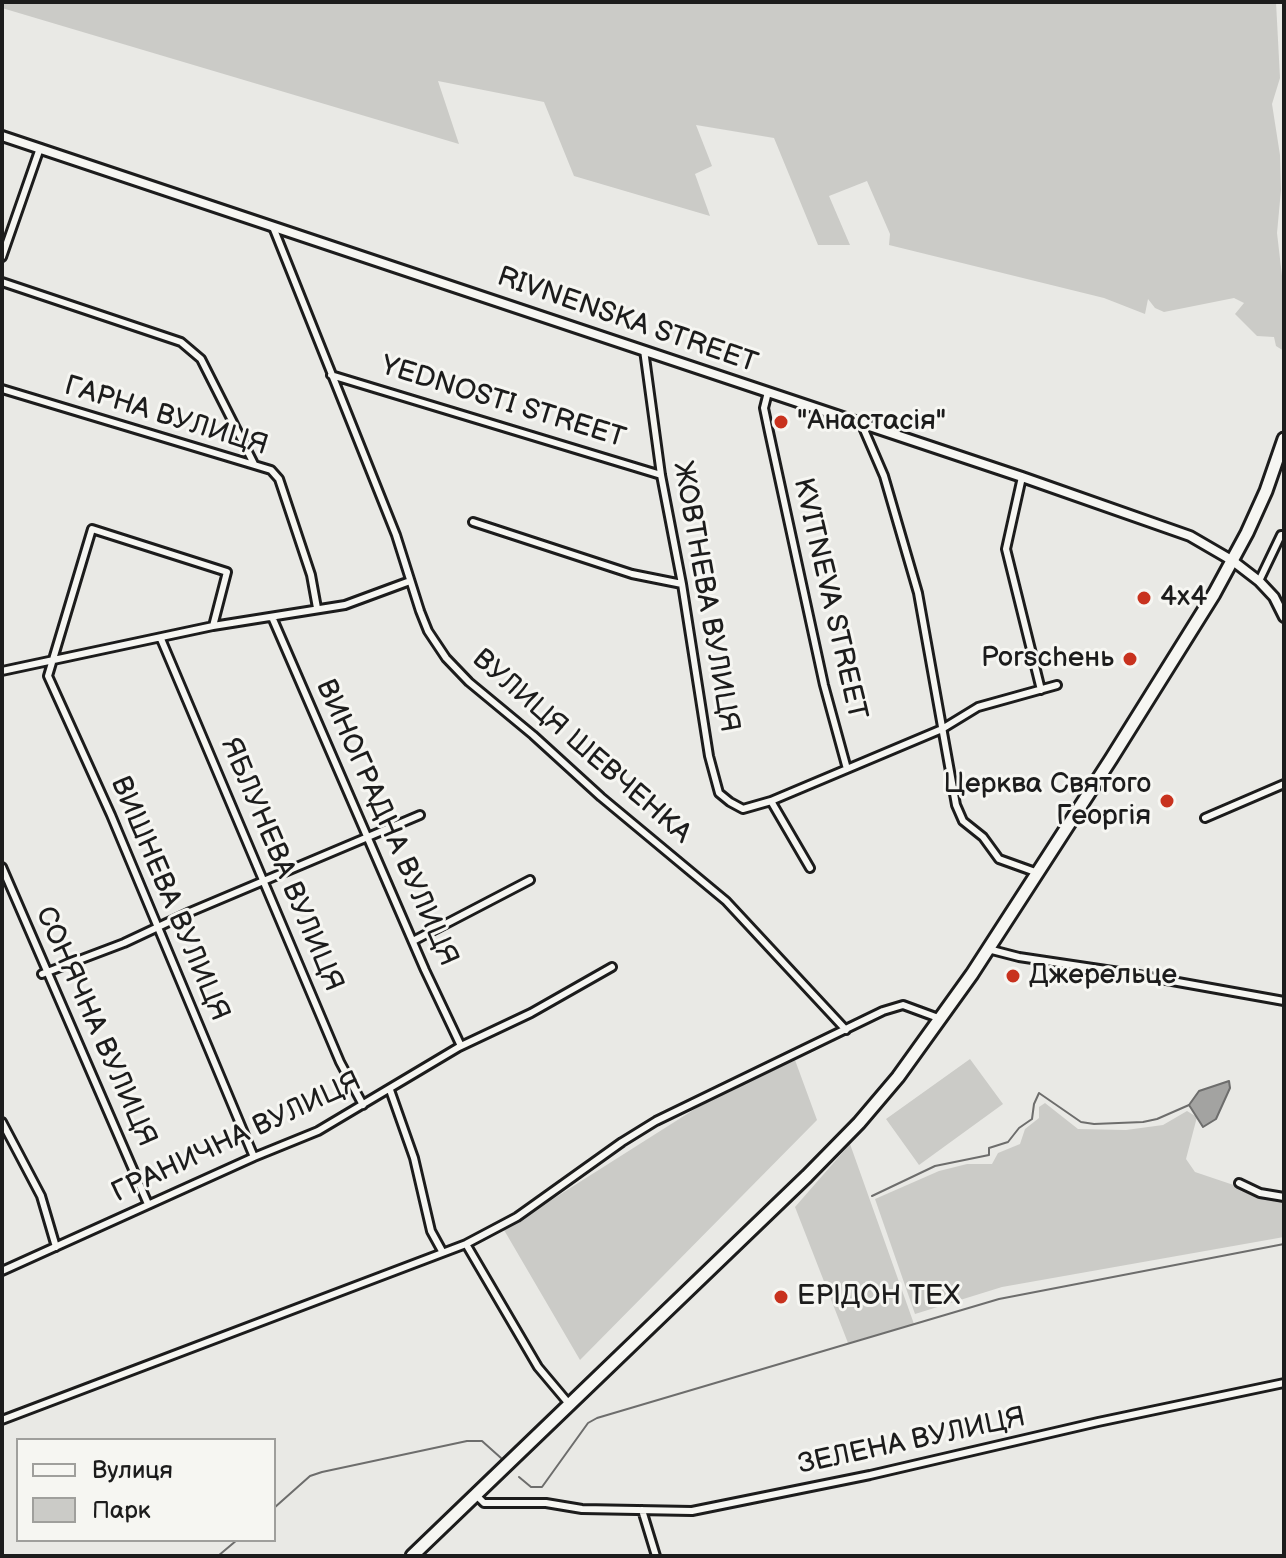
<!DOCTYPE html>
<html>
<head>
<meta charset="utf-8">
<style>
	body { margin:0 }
	#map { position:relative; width:1286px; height:1558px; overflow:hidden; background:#e9e9e5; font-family:"Balsamiq Sans",sans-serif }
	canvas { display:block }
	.frame { position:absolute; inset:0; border:4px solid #1c1c1c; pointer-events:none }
	.legend { position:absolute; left:16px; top:1438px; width:260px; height:104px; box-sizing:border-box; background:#f6f6f2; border:2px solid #9f9f9c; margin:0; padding:10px 14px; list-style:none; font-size:24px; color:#1c1c1c }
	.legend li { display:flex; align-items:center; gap:16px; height:40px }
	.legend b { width:40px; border:2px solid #9f9f9c }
</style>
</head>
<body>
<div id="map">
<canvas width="1286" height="1558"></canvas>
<div class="frame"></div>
<ul class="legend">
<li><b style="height:10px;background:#f6f6f2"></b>Вулиця</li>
<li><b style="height:22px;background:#cbcbc7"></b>Парк</li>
</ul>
</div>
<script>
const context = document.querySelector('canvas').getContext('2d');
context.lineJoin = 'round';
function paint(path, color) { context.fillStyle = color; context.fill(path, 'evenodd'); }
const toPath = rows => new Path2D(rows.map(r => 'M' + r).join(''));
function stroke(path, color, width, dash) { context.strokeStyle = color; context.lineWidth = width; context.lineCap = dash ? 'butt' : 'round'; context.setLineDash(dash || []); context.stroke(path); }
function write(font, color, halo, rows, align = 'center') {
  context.font = font + ' "Balsamiq Sans",sans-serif'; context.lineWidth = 6; context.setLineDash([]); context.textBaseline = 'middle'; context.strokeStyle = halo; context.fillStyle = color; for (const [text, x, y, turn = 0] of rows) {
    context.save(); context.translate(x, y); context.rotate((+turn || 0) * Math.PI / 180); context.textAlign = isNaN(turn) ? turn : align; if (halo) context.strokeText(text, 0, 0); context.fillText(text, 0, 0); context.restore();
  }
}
paint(toPath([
	[2,2,1276,2,1280,78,1272,104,1280,155,1281,190,1277,233,1284,293,1284,351,1276,346,1274,337,1257,336,1235,314,1244,303,1234,298,1164,312,1155,308,1148,299,1145,314,1104,298,889,245,890,234,867,181,829,196,850,245,818,245,774,138,696,125,712,166,695,174,710,216,574,176,544,102,438,81,459,144,2,8],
	[970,1059,1003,1104,919,1165,886,1119],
	[795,1060,817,1120,580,1360,504,1230,698,1107],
	[1045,1103,1078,1129,1126,1130,1163,1125,1187,1111,1197,1117,1186,1159,1195,1172,1284,1202,1284,1237,1002,1287,915,1314,875,1199,939,1171,967,1164,992,1164,998,1153,1020,1144,1025,1129,1039,1118,1039,1107],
	[850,1144,914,1324,848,1343,795,1207]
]), '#cbcbc7');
const water = toPath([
	[1229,1081,1230,1088,1216,1119,1203,1127,1189,1105,1199,1091,1229,1081]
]);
paint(water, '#a3a3a1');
stroke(water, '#6d6d6c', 2);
stroke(toPath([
	[872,1196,935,1166,989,1155,989,1148,1008,1142,1019,1128,1032,1119,1034,1104,1039,1093,1081,1122,1094,1124,1143,1122,1157,1119,1189,1105],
	[519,1477,531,1487,542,1487,588,1423,597,1418,999,1299,1284,1244],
	[274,1508,310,1476,322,1472,467,1441,482,1441,501,1458],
	[218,1556,237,1540]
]), '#6d6d6c', 2);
const street = toPath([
	[273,227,396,535,420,611,428,631,446,658,469,682,533,735,601,797,726,901,846,1030],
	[2,257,40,148],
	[2,282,181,342,201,359,254,464],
	[644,350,661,475,682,584,709,756,719,793,730,802,743,809,771,801,942,729,978,707,1057,685],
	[331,375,661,475],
	[2,389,271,470,279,479,311,575,317,608],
	[768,392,764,408,769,432,824,685,847,769],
	[862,425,884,476,918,593,956,805,963,821,983,837,999,859,1038,873],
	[1022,477,1006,549,1041,690],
	[473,522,632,574,682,584],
	[1259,581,1281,535,1284,535],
	[272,617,425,970,461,1046],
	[213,626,227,572,92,529,48,676,111,815,254,1157],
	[161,639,340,1062,363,1105],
	[2,671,213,626,345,605,410,581],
	[771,801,810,868],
	[1205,818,1284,784],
	[2,867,148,1204],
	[413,941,530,880],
	[988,949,1019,957,1133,974,1284,1001],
	[42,974,124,943,190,912,420,815],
	[390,1090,414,1158,431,1231,442,1251],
	[2,1122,41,1196,56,1247],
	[1239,1183,1260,1193,1284,1197],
	[466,1244,538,1367,570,1405],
	[2,1271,254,1157,318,1131,459,1047,531,1013,612,967],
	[2,1420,466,1244,517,1217,622,1142,656,1121,883,1011,903,1005,941,1019],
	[477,1496,484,1503,546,1503,582,1509,692,1511,870,1475,1098,1422,1284,1383],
	[642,1510,656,1556]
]);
const secondary = toPath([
	[2,136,1022,477,1190,536,1233,561,1259,581,1274,597,1284,617]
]);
const highway = toPath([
	[412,1556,807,1176,859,1123,898,1077,972,974,1111,759,1214,594,1247,533,1266,491,1284,439]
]);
stroke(street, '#1c1c1c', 12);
stroke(secondary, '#1c1c1c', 14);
stroke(highway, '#1c1c1c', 17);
stroke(street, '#f6f6f2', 6);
stroke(secondary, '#f6f6f2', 8);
stroke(highway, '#f6f6f2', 11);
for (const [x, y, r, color] of [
	[781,422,8,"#c8321e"],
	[1144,598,8,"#c8321e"],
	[1130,659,8,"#c8321e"],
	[1167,801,8,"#c8321e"],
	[1013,976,8,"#c8321e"],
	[781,1297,8,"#c8321e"]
]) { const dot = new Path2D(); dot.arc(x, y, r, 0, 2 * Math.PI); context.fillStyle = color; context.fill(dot); stroke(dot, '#f6f6f2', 3); }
write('28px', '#1c1c1c', '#f6f6f2', [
	["RIVNENSKA STREET",627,321,19],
	["YEDNOSTI STREET",503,403,17],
	["ГАРНА ВУЛИЦЯ",166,417,17],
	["ЖОВТНЕВА ВУЛИЦЯ",705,597,80],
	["KVITNEVA STREET",829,599,77],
	["ВУЛИЦЯ ШЕВЧЕНКА",581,747,41],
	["ВИНОГРАДНА ВУЛИЦЯ",386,823,66],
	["ЯБЛУНЕВА ВУЛИЦЯ",281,865,67],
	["ВИШНЕВА ВУЛИЦЯ",169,899,67],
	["СОНЯЧНА ВУЛИЦЯ",95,1027,66],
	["ГРАНИЧНА ВУЛИЦЯ",237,1138,-25],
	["ЗЕЛЕНА ВУЛИЦЯ",912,1442,-12]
]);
write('28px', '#1c1c1c', '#f6f6f2', [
	["\"Анастасія\"",797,422],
	["4x4",1160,598],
	["Porscheнь",1114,659,"right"],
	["Церква Святого",1151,785,"right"],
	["Георгія",1151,817,"right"],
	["Джерельце",1029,976],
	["ЕРІДОН ТЕХ",797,1297]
], 'left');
</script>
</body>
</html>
